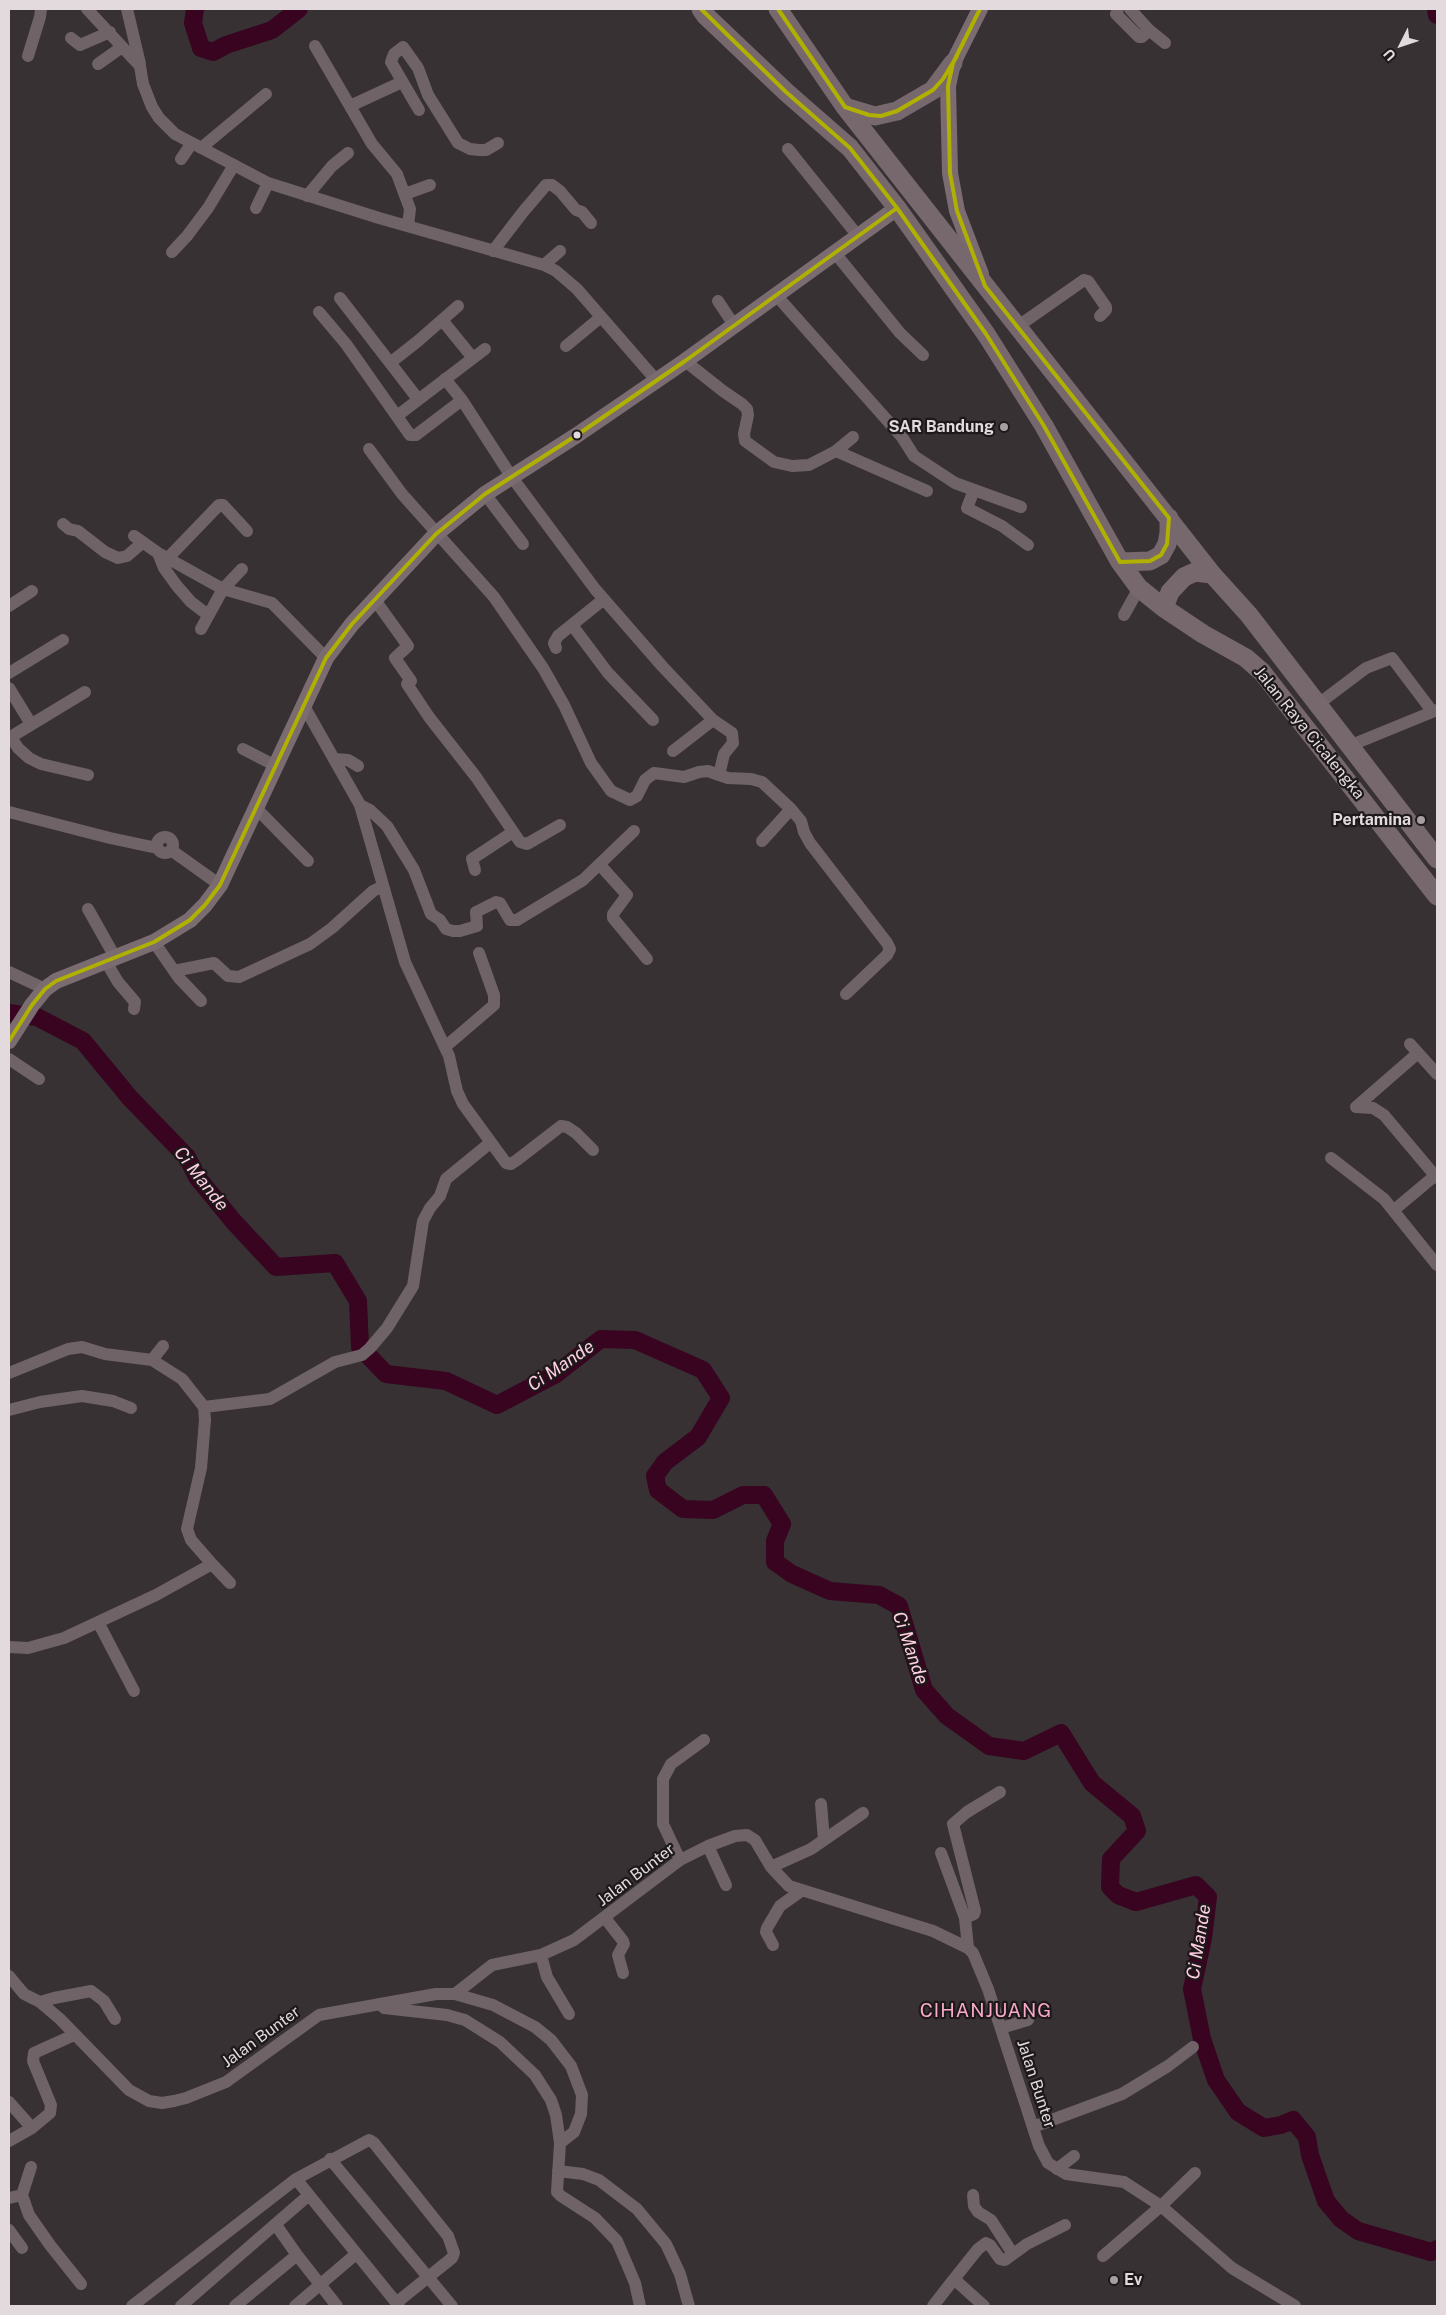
<!DOCTYPE html>
<html>
<head>
<meta charset="utf-8">
<style>
	body { margin:0 }
	#map { position:relative; width:1446px; height:2315px; overflow:hidden; background:#373133; font-family:"Public Sans",sans-serif }
	canvas { display:block }
	.frame { position:absolute; inset:0; border:10px solid #e2dadd; pointer-events:none }
	.north { position:absolute; left:1376px; top:20px; width:50px; height:50px; -webkit-text-stroke:4px #1d181a; paint-order:stroke; rotate:229deg; font-size:14px; font-weight:700; line-height:20px; text-align:center; color:#e2dadd }
	.north::after { content:''; display:block; margin:auto; width:18px; height:22px; background:#e2dadd; clip-path:polygon(50% 0,100% 100%,50% 72%,0 100%) }
</style>
</head>
<body>
<div id="map">
<canvas width="1446" height="2315"></canvas>
<div class="frame"></div>
<div class="north">U</div>
</div>
<script>
const context = document.querySelector('canvas').getContext('2d');
context.lineJoin = 'round';
const toPath = rows => new Path2D(rows.map(r => 'M' + r).join(''));
function stroke(path, color, width, dash) { context.strokeStyle = color; context.lineWidth = width; context.lineCap = dash ? 'butt' : 'round'; context.setLineDash(dash || []); context.stroke(path); }
function write(font, color, halo, rows, align = 'center') {
  context.font = font + ' "Public Sans",sans-serif'; context.lineWidth = 4.5; context.setLineDash([]); context.textBaseline = 'middle'; context.strokeStyle = halo; context.fillStyle = color; for (const [text, x, y, turn = 0] of rows) {
    context.save(); context.translate(x, y); context.rotate((+turn || 0) * Math.PI / 180); context.textAlign = isNaN(turn) ? turn : align; if (halo) context.strokeText(text, 0, 0); context.fillText(text, 0, 0); context.restore();
  }
}
stroke(toPath([
	[195,9,193,23,201,48,213,52,226,45,272,30,299,9],
	[1436,9,1437,15],
	[9,1013,37,1017,83,1041,130,1098,187,1157,197,1177,234,1222,276,1267,335,1263,358,1301,360,1347,386,1374,446,1381,497,1405,556,1374,601,1339,635,1340,703,1370,721,1398,698,1437,665,1462,655,1476,658,1490,683,1509,713,1510,743,1495,764,1495,782,1524,775,1541,775,1562,792,1574,830,1591,879,1595,899,1606,924,1690,947,1716,989,1746,1024,1751,1061,1733,1092,1783,1132,1816,1137,1831,1111,1859,1110,1887,1118,1895,1136,1902,1196,1885,1208,1897,1203,1938,1192,1989,1202,2039,1216,2080,1238,2112,1264,2128,1281,2125,1293,2120,1307,2137,1310,2155,1326,2201,1341,2219,1358,2231,1431,2252,1437,2249]
]), '#380420', 18);
stroke(toPath([
	[87,9,140,66,143,84,152,107,159,118,175,134,268,183,379,218,544,265,556,271,577,289,656,380],
	[127,9,140,64],
	[1118,9,1116,14,1139,37,1142,37,1149,30],
	[1130,9,1149,30,1165,43],
	[71,38,80,45,110,32],
	[315,46,372,144,397,174,410,209,408,226],
	[28,56,40,17,41,9],
	[98,64,122,47],
	[350,106,402,82],
	[419,110,391,62,394,54,403,47,418,68,428,95,458,143,470,149,479,150,486,150,498,143],
	[201,148,266,94],
	[788,149,858,236],
	[181,159,192,143],
	[405,194,430,185],
	[307,196,332,166,348,153],
	[256,208,268,183],
	[493,251,523,212,546,185,552,185,560,191,576,210,582,212,591,223],
	[172,252,187,236,208,208,234,165],
	[835,253,900,333,923,355],
	[544,265,560,251],
	[776,295,902,437,914,456,955,483,1021,507],
	[340,298,418,399],
	[718,301,734,325],
	[319,312,346,344,410,435,416,435,462,400],
	[442,320,473,358],
	[1017,327,1084,280,1088,281,1106,307,1106,310,1100,316],
	[566,346,601,317],
	[685,361,723,391,742,404,747,409,748,415,744,434,745,441,774,462,792,466,809,465,836,451,927,491],
	[390,363,418,341,458,306],
	[445,379,462,400,511,476,595,589,662,666,713,720,732,733,733,743,724,754,719,775,728,778,751,779,762,782,791,809,801,821,804,832,810,843,887,943,890,949,887,955,846,994],
	[397,416,485,349],
	[369,449,402,494,494,597,543,668,564,705,591,763,611,791,630,800,637,796,645,780,654,773,684,777,699,772,708,771,719,775],
	[836,451,853,437],
	[974,490,967,508,1002,526,1028,545],
	[485,494,523,544],
	[63,524,69,529,78,531,105,552,118,558,127,556,142,543],
	[134,536,158,553,223,589,272,603,326,658],
	[158,553,164,568,177,586,191,602,208,615],
	[168,558,219,505,223,505,247,531],
	[375,600,408,646,395,658,411,681,407,684,429,717,476,777,520,842,527,844,560,825],
	[9,606,32,591],
	[1124,615,1139,588],
	[572,625,608,673,653,720],
	[201,629,223,589,242,569],
	[556,648,554,643,558,636,604,599],
	[9,673,63,640],
	[9,688,31,724],
	[1317,705,1366,668,1392,658,1432,711],
	[304,706,360,805,405,962,449,1056,457,1091,463,1104,506,1163,511,1164,517,1160,561,1126,567,1127,576,1133,593,1150],
	[11,737,18,748,29,758,41,764,88,775],
	[9,738,85,692],
	[1349,746,1437,710],
	[243,749,276,766],
	[673,751,713,720],
	[335,759,348,760,358,766],
	[360,805,370,810,387,826,414,870,431,914,440,920,446,929,453,931,460,931,477,926,476,912,496,902,500,903,510,920,517,920,583,880,634,831],
	[256,808,308,861],
	[9,812,110,838,157,848],
	'157 845a8 8 0 1 1 16 0a8 8 0 1 1-16 0Z',
	[762,841,791,809],
	[171,850,220,885],
	[600,865,627,895,613,914,613,918,647,959],
	[475,870,472,859,513,832],
	[88,909,115,957],
	[154,942,179,978,201,1001],
	[105,960,118,982,135,1002,134,1009],
	[174,971,214,963,228,976,239,977,310,944,332,928,373,891,383,886],
	[9,972,45,989],
	[1410,1044,1437,1074],
	[445,1047,494,1005,494,995,479,953],
	[9,1059,39,1079],
	[1356,1107,1373,1108,1384,1115,1437,1178],
	[1356,1107,1418,1053],
	[1331,1158,1384,1199,1437,1265],
	[1394,1210,1437,1174],
	[152,1360,163,1346],
	[9,1373,68,1349,82,1347,105,1354,152,1360,182,1379,204,1407,205,1420,201,1468,187,1529,191,1540,212,1564],
	[204,1407,270,1399,335,1362,362,1355,370,1348,387,1328,413,1286,423,1221,430,1208,440,1196,446,1179,490,1143],
	[9,1410,40,1402,82,1396,113,1401,131,1408],
	[98,1622,134,1691],
	[9,1647,28,1648,64,1638,156,1595,212,1564,230,1583],
	[821,1804,824,1840],
	[708,1846,726,1885],
	[941,1853,965,1918,968,1948],
	[680,1860,663,1824,663,1779,671,1764,704,1740],
	[771,1867,811,1849,863,1813],
	[605,1918,623,1941,624,1944,618,1955,623,1973],
	[965,1918,974,1914,975,1911,953,1824,967,1812,1000,1792],
	[773,1945,766,1932,767,1928,780,1906,801,1891],
	[541,1955,547,1977,569,2014],
	[9,1976,24,1994,40,2002,60,2019,129,2090,149,2101,162,2103,174,2101,186,2098,226,2082,319,2015,436,1994,455,1994,492,1965,541,1955,574,1940,680,1860,708,1846,735,1836,747,1835,755,1840,771,1867,789,1886,933,1931,968,1948,973,1953,988,1989,1039,2146,1048,2163,1066,2174,1124,2182,1161,2206,1232,2268,1295,2306],
	[455,1994,493,2005,535,2027,551,2040,571,2066,582,2095,581,2114,574,2132,560,2143],
	[40,2002,54,1998,91,1991,104,2001,115,2019],
	[384,2008,447,2015,465,2020,500,2042,535,2075,551,2100,556,2115,560,2143,557,2192,561,2196,595,2218,617,2241,635,2283,640,2306],
	[1001,2028,1028,2020],
	[9,2102,32,2128],
	[1033,2127,1122,2094,1168,2066,1193,2047],
	[9,2141,32,2128,50,2113,51,2105,33,2061,34,2053,74,2035],
	[330,2159,452,2306],
	[1057,2169,1074,2156],
	[558,2171,583,2174,599,2180,637,2209,666,2244,680,2274,689,2306],
	[22,2195,31,2167],
	[309,2195,399,2306],
	[973,2195,974,2206,978,2212,991,2220,1013,2254],
	[9,2198,22,2195,29,2215,50,2245,81,2284],
	[276,2225,297,2255,337,2306],
	[9,2230,22,2248],
	[1103,2256,1161,2206,1195,2173],
	[954,2279,978,2249,986,2243,990,2245,1000,2259,1005,2260,1027,2244,1065,2225],
	[132,2306,296,2179,369,2140,374,2143,448,2236,454,2253,452,2258,396,2303],
	[181,2306,309,2195,296,2179],
	[235,2306,297,2255],
	[295,2306,356,2254],
	[933,2306,954,2279,984,2306]
]), '#6f6368', 12);
stroke(toPath([
	[980,9,953,63,948,86,950,173,957,211,981,274],
	[9,1041,32,1005,45,989,56,981,154,942,190,920,205,905,220,885,326,658,352,624,436,534,485,494,577,435,685,361,897,208]
]), '#7a6c71', 16);
stroke(toPath([
	[701,9,705,15,786,92,850,148,897,208,986,334,1044,426,1120,562,1139,588,1164,608,1203,634,1246,658,1262,672,1437,896],
	[778,9,845,107,1212,574,1249,615,1437,859],
	[845,107,875,116,897,111,933,90,953,63],
	[1120,562,1150,561,1161,555,1167,544,1169,533,1169,518],
	[1164,608,1170,592,1184,577,1195,572,1212,574]
]), '#77686e', 19);
stroke(toPath([
	[701,9,786,92,850,148,897,208,986,334,1044,426,1120,562,1150,561,1161,555,1167,544,1169,518,985,286,957,211,950,173,948,86,953,63,980,9],
	[778,9,845,107,869,115,881,116,897,111,933,90,943,79,957,56],
	[9,1041,32,1005,45,989,56,981,154,942,190,920,205,905,220,885,326,658,352,624,436,534,485,494,577,435,685,361,897,208]
]), '#b0b000', 4);
for (const [x, y, r, color] of [
	[1004,427,5,"#a69fa2"],
	[577,435,4.5,"#e2dadd"],
	[1421,820,5,"#a69fa2"],
	[1114,2280,5,"#a69fa2"]
]) { const dot = new Path2D(); dot.arc(x, y, r, 0, 2 * Math.PI); context.fillStyle = color; context.fill(dot); stroke(dot, '#1d181a', 2); }
write('bold 16px', '#e2dadd', '#1d181a', [
	["SAR Bandung",994,427],
	["Pertamina",1411,820],
	["Ev",1124,2280,"left"]
], 'right');
write('16px', '#e2dadd', '#1d181a', [
	["Jalan Raya Cicalengka",1309,733,51],
	["Jalan Bunter",636,1875,-37],
	["Jalan Bunter",261,2037,-36],
	["Jalan Bunter",1036,2084,72]
]);
write('italic 18px', '#ffcfe1', '#1d181a', [
	["Ci Mande",201,1179,52],
	["Ci Mande",561,1366,-34],
	["Ci Mande",910,1648,71],
	["Ci Mande",1199,1942,-81]
]);
context.letterSpacing = '1px';
write('19px', '#f9aac9', '#1d181a', [
	["CIHANJUANG",986,2011]
]);
context.letterSpacing = '0px';
</script>
</body>
</html>
